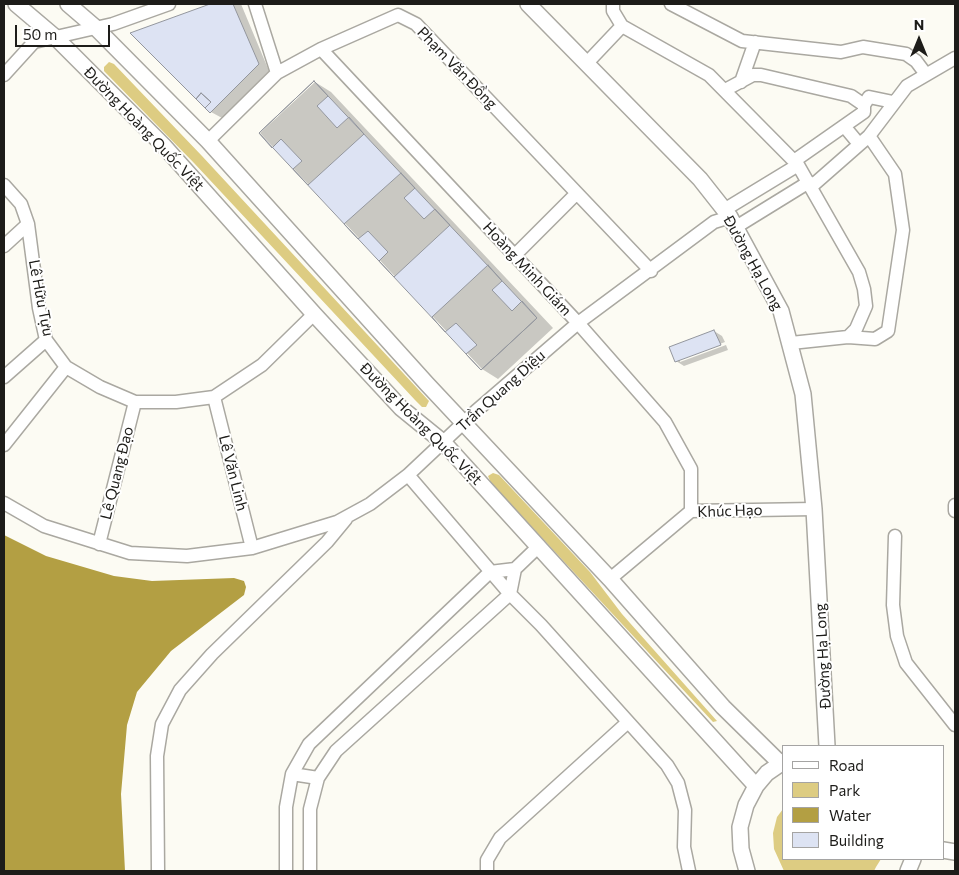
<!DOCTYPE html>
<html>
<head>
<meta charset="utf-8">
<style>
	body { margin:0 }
	#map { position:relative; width:959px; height:875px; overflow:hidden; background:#fcfbf3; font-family:Commissioner,sans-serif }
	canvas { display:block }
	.frame { position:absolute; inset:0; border:5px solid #1d1c19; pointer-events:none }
	.legend { position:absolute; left:782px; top:745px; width:162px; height:115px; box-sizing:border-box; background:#fff; border:1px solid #a5a4a3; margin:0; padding:6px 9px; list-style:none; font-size:15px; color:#1d1c19 }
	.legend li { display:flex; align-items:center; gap:10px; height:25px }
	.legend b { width:25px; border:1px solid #a5a4a3 }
	.north { position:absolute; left:894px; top:15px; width:50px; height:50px; -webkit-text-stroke:4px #fff; paint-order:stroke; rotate:0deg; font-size:14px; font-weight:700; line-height:20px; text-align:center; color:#1d1c19 }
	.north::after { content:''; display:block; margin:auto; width:18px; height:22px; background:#1d1c19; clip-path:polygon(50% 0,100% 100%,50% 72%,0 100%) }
	.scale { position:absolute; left:15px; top:25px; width:95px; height:22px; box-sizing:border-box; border:2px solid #1d1c19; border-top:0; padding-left:6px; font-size:15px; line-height:18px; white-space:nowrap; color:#1d1c19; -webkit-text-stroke:4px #fff; paint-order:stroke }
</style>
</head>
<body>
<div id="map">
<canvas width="959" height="875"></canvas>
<div class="frame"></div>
<ul class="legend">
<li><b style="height:6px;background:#fff"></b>Road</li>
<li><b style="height:14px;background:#ddcc82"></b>Park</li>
<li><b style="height:14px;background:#b39f43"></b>Water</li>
<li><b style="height:14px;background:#dde3f3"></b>Building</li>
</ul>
<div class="north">N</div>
<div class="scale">50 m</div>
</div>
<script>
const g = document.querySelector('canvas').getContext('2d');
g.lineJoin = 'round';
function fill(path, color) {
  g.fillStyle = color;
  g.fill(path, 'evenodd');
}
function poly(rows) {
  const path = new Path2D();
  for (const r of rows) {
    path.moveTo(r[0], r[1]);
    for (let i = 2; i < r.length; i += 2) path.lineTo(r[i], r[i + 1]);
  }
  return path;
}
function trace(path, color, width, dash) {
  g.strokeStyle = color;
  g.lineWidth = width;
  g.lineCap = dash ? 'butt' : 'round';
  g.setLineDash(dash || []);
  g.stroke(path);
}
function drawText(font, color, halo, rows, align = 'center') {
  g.font = font + ' Commissioner,sans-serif';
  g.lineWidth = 4;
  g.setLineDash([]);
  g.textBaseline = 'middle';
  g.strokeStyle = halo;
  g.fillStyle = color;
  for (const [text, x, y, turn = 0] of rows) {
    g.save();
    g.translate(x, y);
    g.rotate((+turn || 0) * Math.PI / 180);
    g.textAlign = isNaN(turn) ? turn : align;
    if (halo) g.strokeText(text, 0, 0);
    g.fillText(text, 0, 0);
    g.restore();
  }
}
fill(poly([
	[109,62,114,64,202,156,429,401,426,407,422,407,415,400,194,163,104,71,104,67],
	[493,473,499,475,590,572,622,614,717,721,713,722,491,483,488,476],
	[783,809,783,859,881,859,876,867,874,871,784,871,774,849,773,833,777,817]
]), '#ddcc82');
fill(poly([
	[4,535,46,556,114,576,152,581,234,578,244,581,246,587,244,595,171,651,137,692,127,725,121,794,125,871,4,871]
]), '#b39f43');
fill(poly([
	[214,4,241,4,269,71,222,118,211,112,132,33],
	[315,82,331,92,553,328,498,379,482,369,260,133],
	[714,331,722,336,725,342,680,359,680,362,726,345,728,350,684,366,676,361]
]), '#0003');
const building = poly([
	[210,4,233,4,259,64,210,113,205,108,211,102,201,93,196,99,130,33,210,4],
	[314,81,537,318,481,370,259,133,314,81],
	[314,81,328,96,317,106,337,128,349,117,364,134,308,185,293,169,302,161,281,139,272,148,259,133,314,81],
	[201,93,211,102,205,108,196,99,201,93],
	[401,173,415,188,404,198,424,219,435,209,450,225,394,277,379,261,388,252,368,231,358,239,344,224,401,173],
	[488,265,502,281,492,290,512,311,522,301,537,318,481,370,466,354,477,345,456,323,445,332,432,317,488,265],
	[714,330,721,345,675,362,669,347,714,330]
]);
fill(building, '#dde3f3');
trace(building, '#93969d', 1);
const minor = poly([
	[255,4,277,73],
	[613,4,613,11,622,26,709,75,798,165,859,272,864,289,866,306,856,329,848,337],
	[671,4,742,41,841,52,863,47,906,54,916,61,925,73],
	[321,49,578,323,665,422,691,469,691,511],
	[586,64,622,26],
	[4,75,34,42,113,24,169,4],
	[741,82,755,42],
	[725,90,753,75,761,75,851,96,864,105,864,112,794,161],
	[864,105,869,97,893,102],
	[844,126,859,144],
	[208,141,277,73,321,49,398,15,416,24,651,271],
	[4,185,21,204,28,224,39,308,46,340,66,367,100,387,135,402,176,402,214,397,262,365,314,314],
	[812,186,869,136,907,86,955,58],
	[724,210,798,165],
	[736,227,809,182],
	[4,246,28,224],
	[515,255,577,193],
	[791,343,848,337,875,339,888,331,903,230,895,174,869,136],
	[4,377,46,340],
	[214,397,252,548],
	[4,445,66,367],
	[408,475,510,594,541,625,667,765,678,783,685,810,684,847,689,871],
	[4,503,44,526,130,553,187,556,252,548,337,522,370,504,408,475,476,411,578,323,714,222,730,217],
	[955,505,955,511],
	[895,536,893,605,897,636,906,663,955,725],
	[99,544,135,402],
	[610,579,691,511,814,509],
	[292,774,318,778],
	[158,871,157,756,162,724,180,690,212,654,327,542,346,519],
	[286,871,286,807,292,774,309,744,490,572,515,569,539,546],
	[310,871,310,809,318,778,336,751,510,594,515,569],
	[487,871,487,860,500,838,628,722]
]);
const major = poly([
	[16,4,55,37,163,145,314,314,401,408,444,443,756,786],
	[68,4,96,28,208,141,427,384,610,579,723,707,780,763],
	[528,4,700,179,730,217,781,311,803,394,814,509,827,746],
	[943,850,955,852],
	[747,871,741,849,740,827,746,805,756,786,767,773,783,762],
	[908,871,913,859]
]);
trace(minor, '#aaa8a1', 15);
trace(major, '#aaa8a1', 18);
trace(minor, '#fff', 12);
trace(major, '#fff', 15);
drawText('15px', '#1d1c19', '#fff', [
	["Phạm Văn Đồng",457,68,46],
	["Đường Hoàng Quốc Việt",144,129,46],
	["Đường Hạ Long",753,263,61],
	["Hoàng Minh Giám",527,269,47],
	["Lê Hữu Tựu",41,298,79],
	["Trần Quang Diệu",501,391,-42],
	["Đường Hoàng Quốc Việt",421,424,45],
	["Lê Quang Đạo",117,473,-76],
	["Lê Văn Linh",233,473,76],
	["Khúc Hạo",730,511,-2],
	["Đường Hạ Long",823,656,-93]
]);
</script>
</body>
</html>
